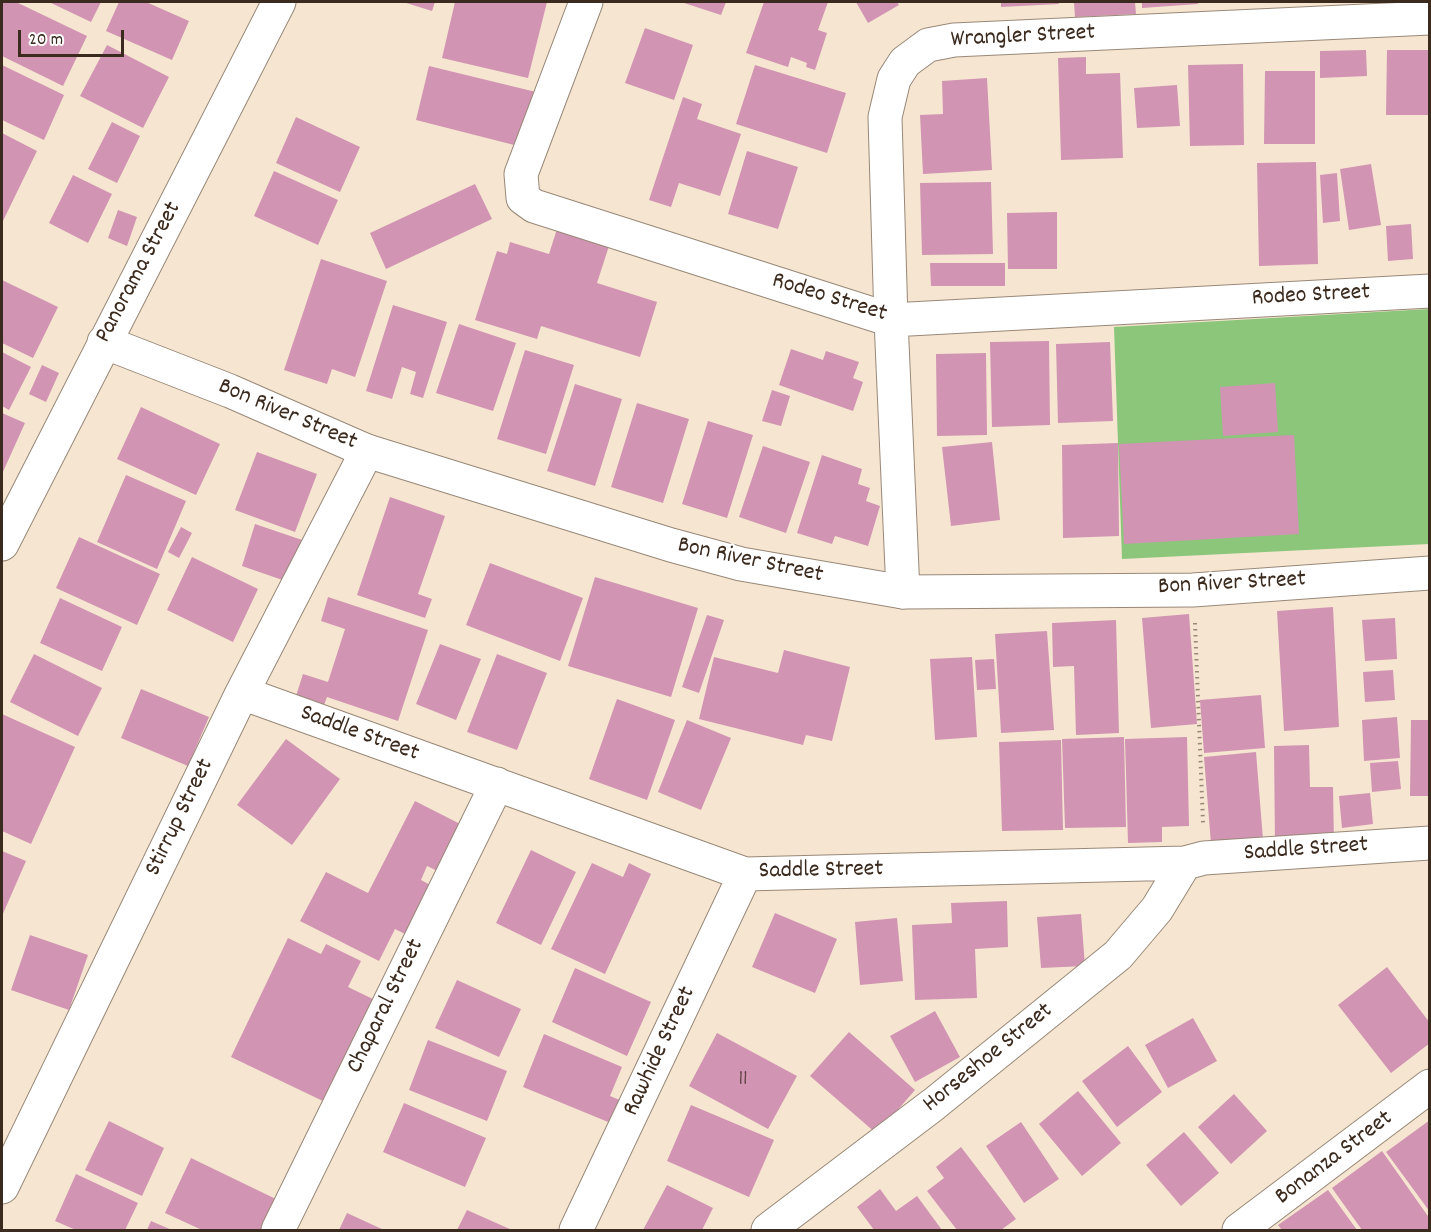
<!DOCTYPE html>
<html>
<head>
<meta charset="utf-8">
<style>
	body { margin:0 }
	#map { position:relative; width:1431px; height:1232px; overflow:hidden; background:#f6e6d1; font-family:Dekko,sans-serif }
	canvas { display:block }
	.frame { position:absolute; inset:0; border:3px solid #3b2a1e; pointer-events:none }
	.scale { position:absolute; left:18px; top:30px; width:106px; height:27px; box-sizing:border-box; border:3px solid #3b2a1e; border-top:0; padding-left:8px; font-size:18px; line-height:21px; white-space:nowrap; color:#3b2a1e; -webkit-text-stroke:4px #fff; paint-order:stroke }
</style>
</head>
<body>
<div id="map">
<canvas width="1431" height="1232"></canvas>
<div class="frame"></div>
<div class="scale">20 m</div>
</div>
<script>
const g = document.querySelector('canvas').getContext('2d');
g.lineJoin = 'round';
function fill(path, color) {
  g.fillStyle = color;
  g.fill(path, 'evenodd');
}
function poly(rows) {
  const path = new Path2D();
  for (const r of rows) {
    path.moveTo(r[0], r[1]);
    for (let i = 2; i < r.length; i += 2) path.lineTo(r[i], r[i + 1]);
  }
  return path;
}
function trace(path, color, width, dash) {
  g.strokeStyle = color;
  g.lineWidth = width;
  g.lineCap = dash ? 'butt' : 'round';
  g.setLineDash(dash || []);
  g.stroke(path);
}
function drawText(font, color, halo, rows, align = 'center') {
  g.font = font + ' Dekko,sans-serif';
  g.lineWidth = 4.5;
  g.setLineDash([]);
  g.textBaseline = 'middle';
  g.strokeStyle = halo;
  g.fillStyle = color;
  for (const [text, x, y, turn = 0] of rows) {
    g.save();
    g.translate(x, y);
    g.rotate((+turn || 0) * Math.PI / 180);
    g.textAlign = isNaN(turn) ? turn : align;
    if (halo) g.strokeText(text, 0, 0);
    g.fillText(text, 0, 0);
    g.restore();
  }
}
fill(poly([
	[1429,309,1429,544,1122,559,1114,327]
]), '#8bc67b');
fill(poly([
	[2,2,16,2,87,36,63,86,2,56],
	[49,2,101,2,91,22],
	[119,2,146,2,189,21,172,60,106,31],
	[403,2,435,2,432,11],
	[455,2,547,2,528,78,442,58],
	[681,2,726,2,721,15],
	[764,2,828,2,818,30,827,33,815,70,806,67,807,63,791,57,788,67,746,53],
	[856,2,897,2,899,5,868,23],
	[1001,2,1058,2,1059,4,1001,7],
	[1074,2,1135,2,1136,14,1075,17],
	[1142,2,1198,2,1198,4,1142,8],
	[645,28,693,45,674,100,625,83],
	[107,45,169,77,143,128,80,96],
	[1366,50,1367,76,1320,78,1320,51],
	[1387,50,1430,50,1430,115,1386,115],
	[1086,57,1086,74,1120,73,1123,158,1061,160,1058,58],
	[1243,64,1244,145,1190,146,1188,65],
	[2,65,64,95,44,140,2,120],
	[755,65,846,93,827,153,736,124],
	[429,66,536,92,522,147,416,120],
	[1265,71,1315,71,1315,144,1264,144],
	[987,78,992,170,923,174,920,115,943,114,942,81],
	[1177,85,1180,126,1137,128,1134,88],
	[683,97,702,104,697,119,741,134,720,196,679,183,671,207,649,200],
	[296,117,360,147,340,192,276,163],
	[112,122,140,136,117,183,88,169],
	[2,133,37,151,2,223],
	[747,151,798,167,778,229,728,214],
	[1316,162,1318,264,1259,266,1257,163],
	[1371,164,1381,225,1349,230,1340,169],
	[274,171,338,200,318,245,254,216],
	[1337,173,1340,221,1323,223,1320,175],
	[73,175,112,194,88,243,49,223],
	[991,182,993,254,922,255,920,183],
	[475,184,492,219,386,269,370,233],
	[118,210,137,217,127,246,108,238],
	[1057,212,1057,269,1008,269,1007,213],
	[1411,224,1413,259,1388,261,1386,226],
	[557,229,609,246,597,283,657,302,640,357,541,326,537,339,475,320,497,251,507,254,510,242,549,254],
	[321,259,387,281,355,377,332,369,327,384,284,370],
	[930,263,1005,263,1005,286,931,286],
	[2,280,58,307,33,358,2,343],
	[393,305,447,322,423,398,410,394,416,372,402,367,392,399,366,391],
	[459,324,516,343,493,411,436,393],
	[1049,341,1050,425,992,427,990,342],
	[1110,342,1113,421,1058,423,1056,344],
	[791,349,823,360,826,351,859,362,853,378,863,382,853,411,779,385],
	[525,350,574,365,546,454,497,439],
	[2,352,31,367,9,410,2,406],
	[986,353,987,435,937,436,936,354],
	[42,365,59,373,46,402,29,394],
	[1275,383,1278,432,1223,436,1220,387],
	[575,384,622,399,595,486,547,471],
	[772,390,790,396,781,426,762,421],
	[637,403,689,419,663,503,611,487],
	[141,407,220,444,196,495,117,459],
	[2,413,25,423,2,474],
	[708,421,753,435,727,518,682,504],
	[1294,435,1299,534,1124,544,1119,444],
	[992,442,1000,520,951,526,942,447],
	[1118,443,1119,536,1063,538,1062,445],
	[763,446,810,462,786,533,739,517],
	[257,452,317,474,295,532,235,510],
	[822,455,862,469,858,484,870,488,866,501,880,506,868,546,835,536,832,544,797,533],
	[126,475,186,501,157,569,97,542],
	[390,497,445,516,418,594,432,599,425,618,357,595],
	[255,524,308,542,294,584,242,566],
	[181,527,192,533,179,558,168,552],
	[79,537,160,574,137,625,56,588],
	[192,557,258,589,233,642,167,610],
	[490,563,583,598,560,661,466,625],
	[595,577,698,608,671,697,568,666],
	[328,597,428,630,398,721,327,697,324,705,296,696,303,674,328,682,345,629,321,621],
	[60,598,122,627,102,671,40,643],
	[1333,607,1339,727,1284,731,1277,611],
	[1189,614,1197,724,1151,728,1142,618],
	[707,615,724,620,699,693,682,687],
	[1395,618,1397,659,1365,661,1362,620],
	[1116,620,1119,733,1076,735,1074,666,1053,667,1052,623],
	[1047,631,1054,730,1001,733,995,634],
	[440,644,481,659,456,720,416,704],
	[784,650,850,667,832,741,806,735,803,745,699,719,714,657,778,673],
	[34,654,102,688,78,736,10,702],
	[497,654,547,673,517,750,467,732],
	[972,657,977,737,935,740,930,659],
	[994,659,996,689,977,690,975,660],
	[1393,670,1395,700,1365,702,1363,672],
	[141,689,209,717,188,766,121,738],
	[1261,695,1265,748,1204,753,1200,700],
	[617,699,675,720,647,800,589,779],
	[2,714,75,747,31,844,2,831],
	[1397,717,1400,758,1364,761,1362,720],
	[687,720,731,738,701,810,658,792],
	[1411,720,1430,720,1430,796,1410,796],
	[1124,737,1126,827,1065,828,1062,739],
	[1187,737,1189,826,1162,827,1162,842,1128,843,1125,739],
	[286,739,340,779,292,845,237,805],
	[1061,740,1063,830,1002,831,999,742],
	[1309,745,1310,787,1333,787,1334,845,1275,846,1274,746],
	[1256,752,1264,852,1212,856,1204,757],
	[1398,761,1401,789,1372,792,1370,763],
	[1370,793,1373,824,1342,828,1339,796],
	[415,801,468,828,444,874,427,866,421,880,432,886,407,935,395,929,379,961,300,921,326,872,368,893],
	[531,850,576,872,541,945,496,923],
	[2,851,26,861,2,916],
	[592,863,623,877,629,863,651,874,605,974,551,949],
	[1007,901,1008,947,975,949,977,998,915,1000,912,925,952,923,951,903],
	[775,913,837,939,815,993,752,967],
	[1081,914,1085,966,1041,968,1037,917],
	[897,918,903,981,860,985,855,922],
	[30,935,88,955,69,1010,11,990],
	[288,938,321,954,326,944,361,961,348,987,377,1001,327,1103,231,1057],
	[1387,967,1430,1023,1430,1043,1391,1073,1338,1005],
	[575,968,651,1002,627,1056,552,1022],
	[457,980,521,1009,499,1057,435,1028],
	[935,1011,960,1057,915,1082,890,1036],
	[1193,1018,1217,1061,1168,1088,1145,1045],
	[849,1032,915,1090,877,1134,810,1076],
	[717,1033,797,1076,768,1129,689,1086],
	[544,1034,622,1067,610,1096,622,1101,613,1124,523,1087],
	[428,1040,507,1071,487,1121,409,1090],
	[1128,1046,1162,1092,1117,1127,1082,1081],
	[1078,1091,1121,1143,1082,1176,1039,1124],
	[1234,1094,1267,1131,1231,1164,1198,1127],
	[404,1103,486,1138,465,1187,383,1152],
	[691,1105,774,1140,749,1197,667,1161],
	[1430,1120,1430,1212,1386,1152],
	[109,1121,164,1148,142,1196,85,1170],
	[1021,1122,1059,1179,1024,1203,986,1146],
	[1184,1132,1219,1173,1181,1206,1146,1165],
	[961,1147,1016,1219,1001,1230,957,1230,927,1191,944,1178,936,1167],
	[1382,1151,1430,1219,1430,1230,1362,1230,1332,1188],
	[191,1158,280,1201,266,1230,202,1230,165,1213],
	[76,1174,138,1203,125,1230,76,1230,55,1221],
	[667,1185,713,1208,702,1230,643,1230],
	[880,1189,896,1211,917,1196,942,1230,874,1230,857,1207],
	[1328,1190,1357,1230,1282,1230,1278,1225],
	[467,1210,512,1230,457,1230],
	[347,1213,384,1230,339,1230],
	[151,1221,172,1230,147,1230]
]), '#d194b2');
const street = poly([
	[586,2,521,174,523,198,534,206,891,320,1430,291],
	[903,592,891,320,885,117,894,79,905,62,928,45,954,40,1430,18],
	[242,693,745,874,1185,863,1204,858,1430,843],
	[2,1187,242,693,367,451],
	[278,1230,497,784],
	[576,1230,745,874],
	[768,1230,934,1104,1118,955,1157,909,1185,863],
	[1239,1230,1430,1086]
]);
const secondary = poly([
	[104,342,230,391,367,451,671,545,741,564,903,592,1193,590,1430,573],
	[2,544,279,2]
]);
trace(street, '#988878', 35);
trace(secondary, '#988878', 35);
trace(poly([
	[1195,623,1203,823]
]), '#988878', 4, [1.5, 4.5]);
trace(street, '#fff', 33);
trace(secondary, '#fff', 33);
drawText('21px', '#604443', null, [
	["11",743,1081]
]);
drawText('24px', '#3b2a1e', '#fff', [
	["Wrangler Street",1023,38,-3],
	["Panorama Street",140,273,-62],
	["Rodeo Street",1311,297,-3],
	["Rodeo Street",829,299,17],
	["Bon River Street",287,416,23],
	["Bon River Street",750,562,12],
	["Bon River Street",1232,585,-3],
	["Saddle Street",359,735,20],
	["Stirrup Street",181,818,-64],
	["Saddle Street",1306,851,-4],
	["Saddle Street",821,872,-1],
	["Chaparal Street",387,1007,-64],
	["Rawhide Street",661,1052,-65],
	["Horseshoe Street",989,1059,-39],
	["Bonanza Street",1335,1159,-37]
]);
</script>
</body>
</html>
